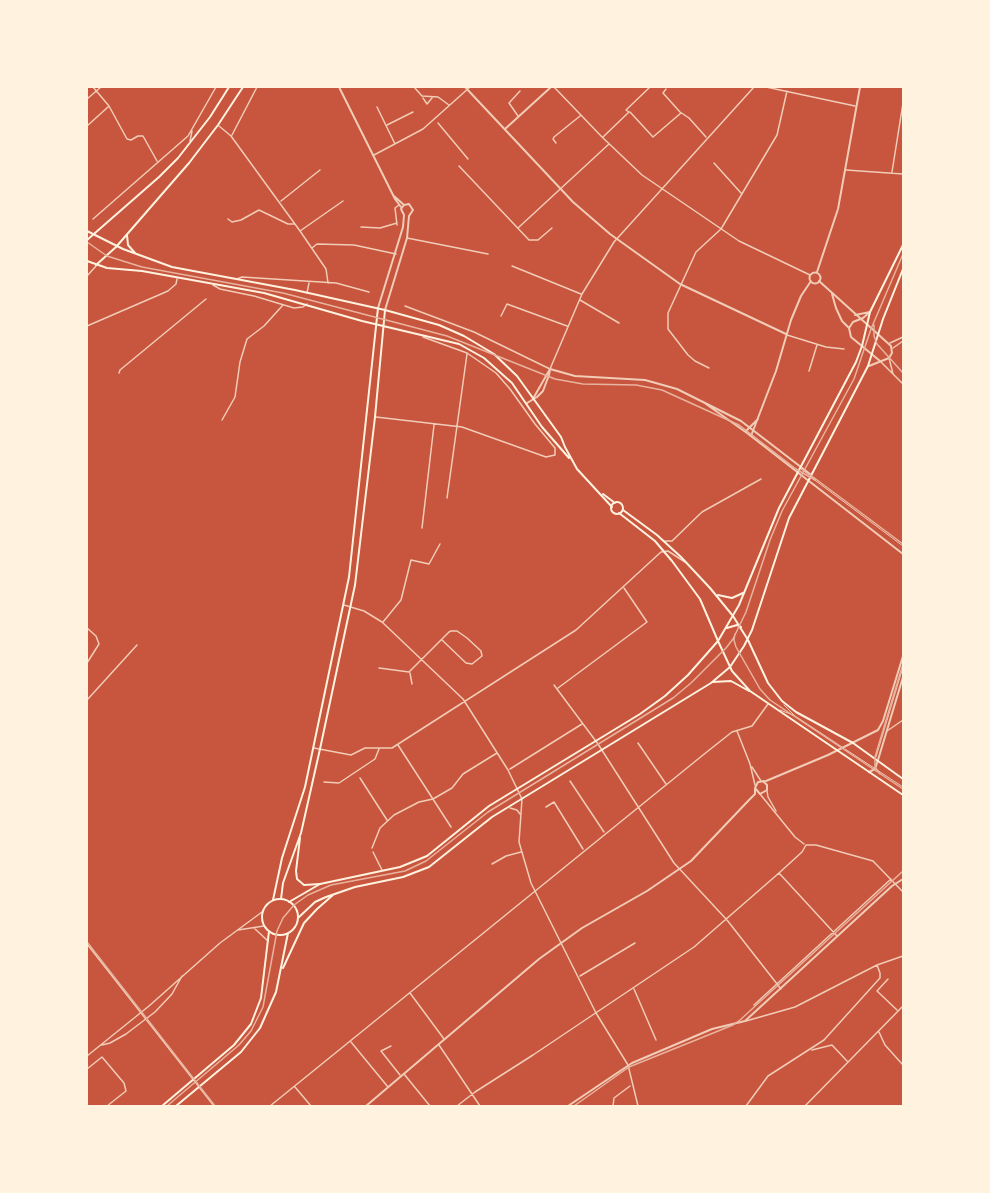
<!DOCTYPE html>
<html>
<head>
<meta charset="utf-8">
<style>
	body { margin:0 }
	#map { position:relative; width:990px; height:1193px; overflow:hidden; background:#c8553d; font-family:"Asap Condensed",sans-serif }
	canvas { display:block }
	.frame { position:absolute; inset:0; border:88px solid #fff3e0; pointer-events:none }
</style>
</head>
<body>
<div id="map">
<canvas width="990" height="1193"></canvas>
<div class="frame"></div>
</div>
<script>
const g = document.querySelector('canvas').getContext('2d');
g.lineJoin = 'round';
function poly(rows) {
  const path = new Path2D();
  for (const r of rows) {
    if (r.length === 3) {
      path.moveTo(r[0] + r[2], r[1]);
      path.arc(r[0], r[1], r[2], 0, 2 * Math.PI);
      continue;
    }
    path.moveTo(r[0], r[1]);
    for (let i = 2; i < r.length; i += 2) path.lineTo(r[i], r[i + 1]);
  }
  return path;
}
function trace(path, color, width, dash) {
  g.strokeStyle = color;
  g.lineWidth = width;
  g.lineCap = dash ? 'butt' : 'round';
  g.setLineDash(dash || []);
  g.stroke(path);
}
trace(poly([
	[801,469,809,475],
	[812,478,903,546],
	[784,705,795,716,842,747],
	[780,710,793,715],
	[845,749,874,768],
	[876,757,903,667],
	[877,770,903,787]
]), '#f1ccb7', 1);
trace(poly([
	[93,87,109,106,127,139,131,140,138,136,143,136,157,161],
	[414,87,422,96,438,97,449,105],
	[554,87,602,137,642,175,739,241,810,275],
	[766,87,855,106],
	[666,89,663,93,680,112,689,118,706,137],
	[423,98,427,104,432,98],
	[87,99,101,87],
	[377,107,395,144],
	[630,112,653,137,681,113],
	[518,116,509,103,520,91],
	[438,123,468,159],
	[387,125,413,112],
	[87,126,108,107],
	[219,126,231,136,300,231,326,269,328,283],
	[232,135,257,87],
	[603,137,629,112,626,110,650,87],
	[190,141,192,131],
	[556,143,553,139,554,137,580,116],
	[374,155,423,129,470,87],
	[714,163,741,193],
	[459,166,529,240,538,240,552,228],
	[846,170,903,174],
	[892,172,903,103],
	[281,201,320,170],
	[93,219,188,136,216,87],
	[228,219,232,222,241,220,259,210,288,224,294,224],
	[397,225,395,208,399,205],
	[361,227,380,228,397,223],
	[518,228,609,144],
	[300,231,343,201],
	[407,238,488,254],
	[312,248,317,244,354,245,396,254],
	[512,266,581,294],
	[87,276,96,266],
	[237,279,242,277,336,283,369,292],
	[213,285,220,289,254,296,294,308,303,307,307,304],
	[307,293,309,283],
	[580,300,619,323],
	[405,306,474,332,550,369,582,294,614,242,754,87],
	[501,316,507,304,567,326],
	[87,326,168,291,176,284,177,279],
	[787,335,826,347,844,349],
	[890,343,903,337],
	[893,348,903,341],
	[889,358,893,374],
	[880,361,903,384],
	[709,368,695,361,688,355,668,329,668,313,696,252,721,229,777,135,787,91],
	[809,371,817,345],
	[119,373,120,370,206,299],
	[376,417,462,427,546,457,555,455,555,448,535,424,510,389,496,373,467,353,423,337],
	[222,420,235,397,240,362,247,339,264,326,283,305],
	[447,498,467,354],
	[422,528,434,425],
	[665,541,672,541,702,512,761,479],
	[344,605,364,611,382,622,463,699,508,770,522,799,519,842,531,883,596,1013,628,1065,638,1106],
	[383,622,401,600,411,560,429,564,440,544],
	[87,628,96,636,99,644,87,663],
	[379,668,409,672,449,632,451,631,457,631,467,638,481,651,482,656,472,664,466,663,442,640],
	[410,673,412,684],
	[554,685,598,744,674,863,727,920,781,989],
	[558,688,647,622,624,588],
	[87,700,137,645],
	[737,731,750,764,755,785],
	[887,731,903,720],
	[638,743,666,784],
	[398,745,451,827],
	[314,748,351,755,365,748,392,748,576,630,661,552,668,551,685,562],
	[752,767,761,781],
	[510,769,582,724],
	[360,778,387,820],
	[570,781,604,832],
	[324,782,339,783,375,759,379,749],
	[767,791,768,797,776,811],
	[760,794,795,837,804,844],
	[546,807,554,802,583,849],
	[510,808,517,810,520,814],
	[806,845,816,845,873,861,903,892],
	[372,848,380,828,394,815,419,802,433,799,452,788,463,774,497,753],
	[373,852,382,870],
	[492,864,506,856,521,852],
	[779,873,837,936],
	[254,928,268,941],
	[238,930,264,926],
	[87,944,214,1106],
	[580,976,635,943],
	[888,979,877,991,897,1010],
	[634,989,656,1040],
	[410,993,444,1039],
	[754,1005,891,879],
	[746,1021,795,1007,877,965,903,956],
	[879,1032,885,1045,903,1065],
	[351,1042,388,1087],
	[102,1045,110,1043,126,1034,155,1012,172,994,182,976],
	[439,1045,480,1106],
	[391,1046,381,1051,400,1075],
	[812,1050,832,1045,847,1061],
	[87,1056,149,1006,220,943,262,912],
	[87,1069,102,1057,124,1083,126,1091,107,1106],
	[404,1074,430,1106],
	[295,1087,311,1106],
	[270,1106,703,755,732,732,752,726,768,704],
	[457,1106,475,1092,533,1055,694,947,779,873,802,852,806,845],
	[613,1106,614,1098,630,1086],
	[746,1106,768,1076,824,1040,880,978,880,973,877,965],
	[805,1106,903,1006]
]), '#f1ccb7', 1.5);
trace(poly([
	[339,87,395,199,401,207],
	[465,87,573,202,610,234,680,284,786,334],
	[505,129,551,87],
	[394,196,404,205],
	[817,272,838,209,860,87],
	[815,278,5.5],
	[819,281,891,346,892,353,889,358,869,366],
	[832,294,836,308,842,321,849,328,851,337,880,361],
	[378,308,403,227,404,215,401,209,404,205,409,204,413,210,409,216,407,238,385,310],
	[855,315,870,312],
	[849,328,853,322,863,318,870,312],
	[550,369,575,376,645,380,677,389,741,421,810,474],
	[534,397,550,369],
	[527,403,537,397,543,391,549,375,550,369],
	[706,404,747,433,903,554],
	[746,431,758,419],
	[751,436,776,371,791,320,801,296,811,281],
	[869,772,875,769,878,760,903,677],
	[763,781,767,785,767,790,760,794,755,788,758,782,766,781,828,755,878,730,883,721,903,656],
	[366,1106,539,959,582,928,647,891,691,861,749,800,755,794,755,789],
	[568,1106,632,1063,712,1029,745,1021,892,886,903,879]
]), '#f1ccb7', 2);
trace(poly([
	[87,231,123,249,172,267,295,290,385,310,439,325,464,336,494,354,517,376,561,437,565,447,577,469,612,507],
	[127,235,128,245,135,253],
	[87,240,159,177,178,158,210,117,229,87],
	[87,261,107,268,142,271,264,293,362,321,459,344,484,358,512,383,542,427,569,458],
	[96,265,116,247,189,163,218,125,243,87],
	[603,494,615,503],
	[617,508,6],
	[623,510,657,535,681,557,710,588,733,616],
	[619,513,655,541,672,561,700,599,718,641],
	[718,595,732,598,743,593],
	[300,838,296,871,297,879,304,885,320,884],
	[281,899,283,883,301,833,320,749,355,585,375,417,385,310],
	[273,900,282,858,305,787,349,577,378,308]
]), '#fff3e0', 2);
trace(poly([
	[733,616,748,640,768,683,782,701,796,712,853,743,903,779],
	[727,628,737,625,741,627],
	[718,641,732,671,750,691,903,795],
	[713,682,731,681,749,691],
	[280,917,18],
	[289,902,320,884,400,867,427,856,489,806,640,714,665,696,688,675,718,641,739,605,779,508,856,362,862,346,870,312,903,245],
	[298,918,315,902,326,897,355,887,403,877,429,867,492,817,711,683,730,667,744,646,752,630,789,518,868,366,883,319,903,269],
	[283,968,304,923,317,909,333,895],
	[162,1106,234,1045,251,1024,261,998,269,931],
	[176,1106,241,1052,260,1028,276,992,288,933]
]), '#fff3e0', 2);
trace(poly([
	[87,242,107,256,142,267,283,293,447,336,555,379,583,384,636,385,662,390,739,425,796,469,815,480],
	[874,325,874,336,877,344,903,373],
	[809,474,903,544],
	[735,634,734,640,736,647,760,689,770,700,903,789],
	[880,774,875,767,875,757,903,664],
	[87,942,215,1106],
	[167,1106,239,1045,251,1031,263,1007,277,931,283,918,294,905,308,895,331,885,405,871,426,861,488,812,673,698,691,683,726,648,733,639,746,612,770,540,782,511,854,379,871,329,903,254],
	[574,1106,629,1067,733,1025,740,1020,903,871]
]), '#e9b49f', 1.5);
</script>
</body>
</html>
